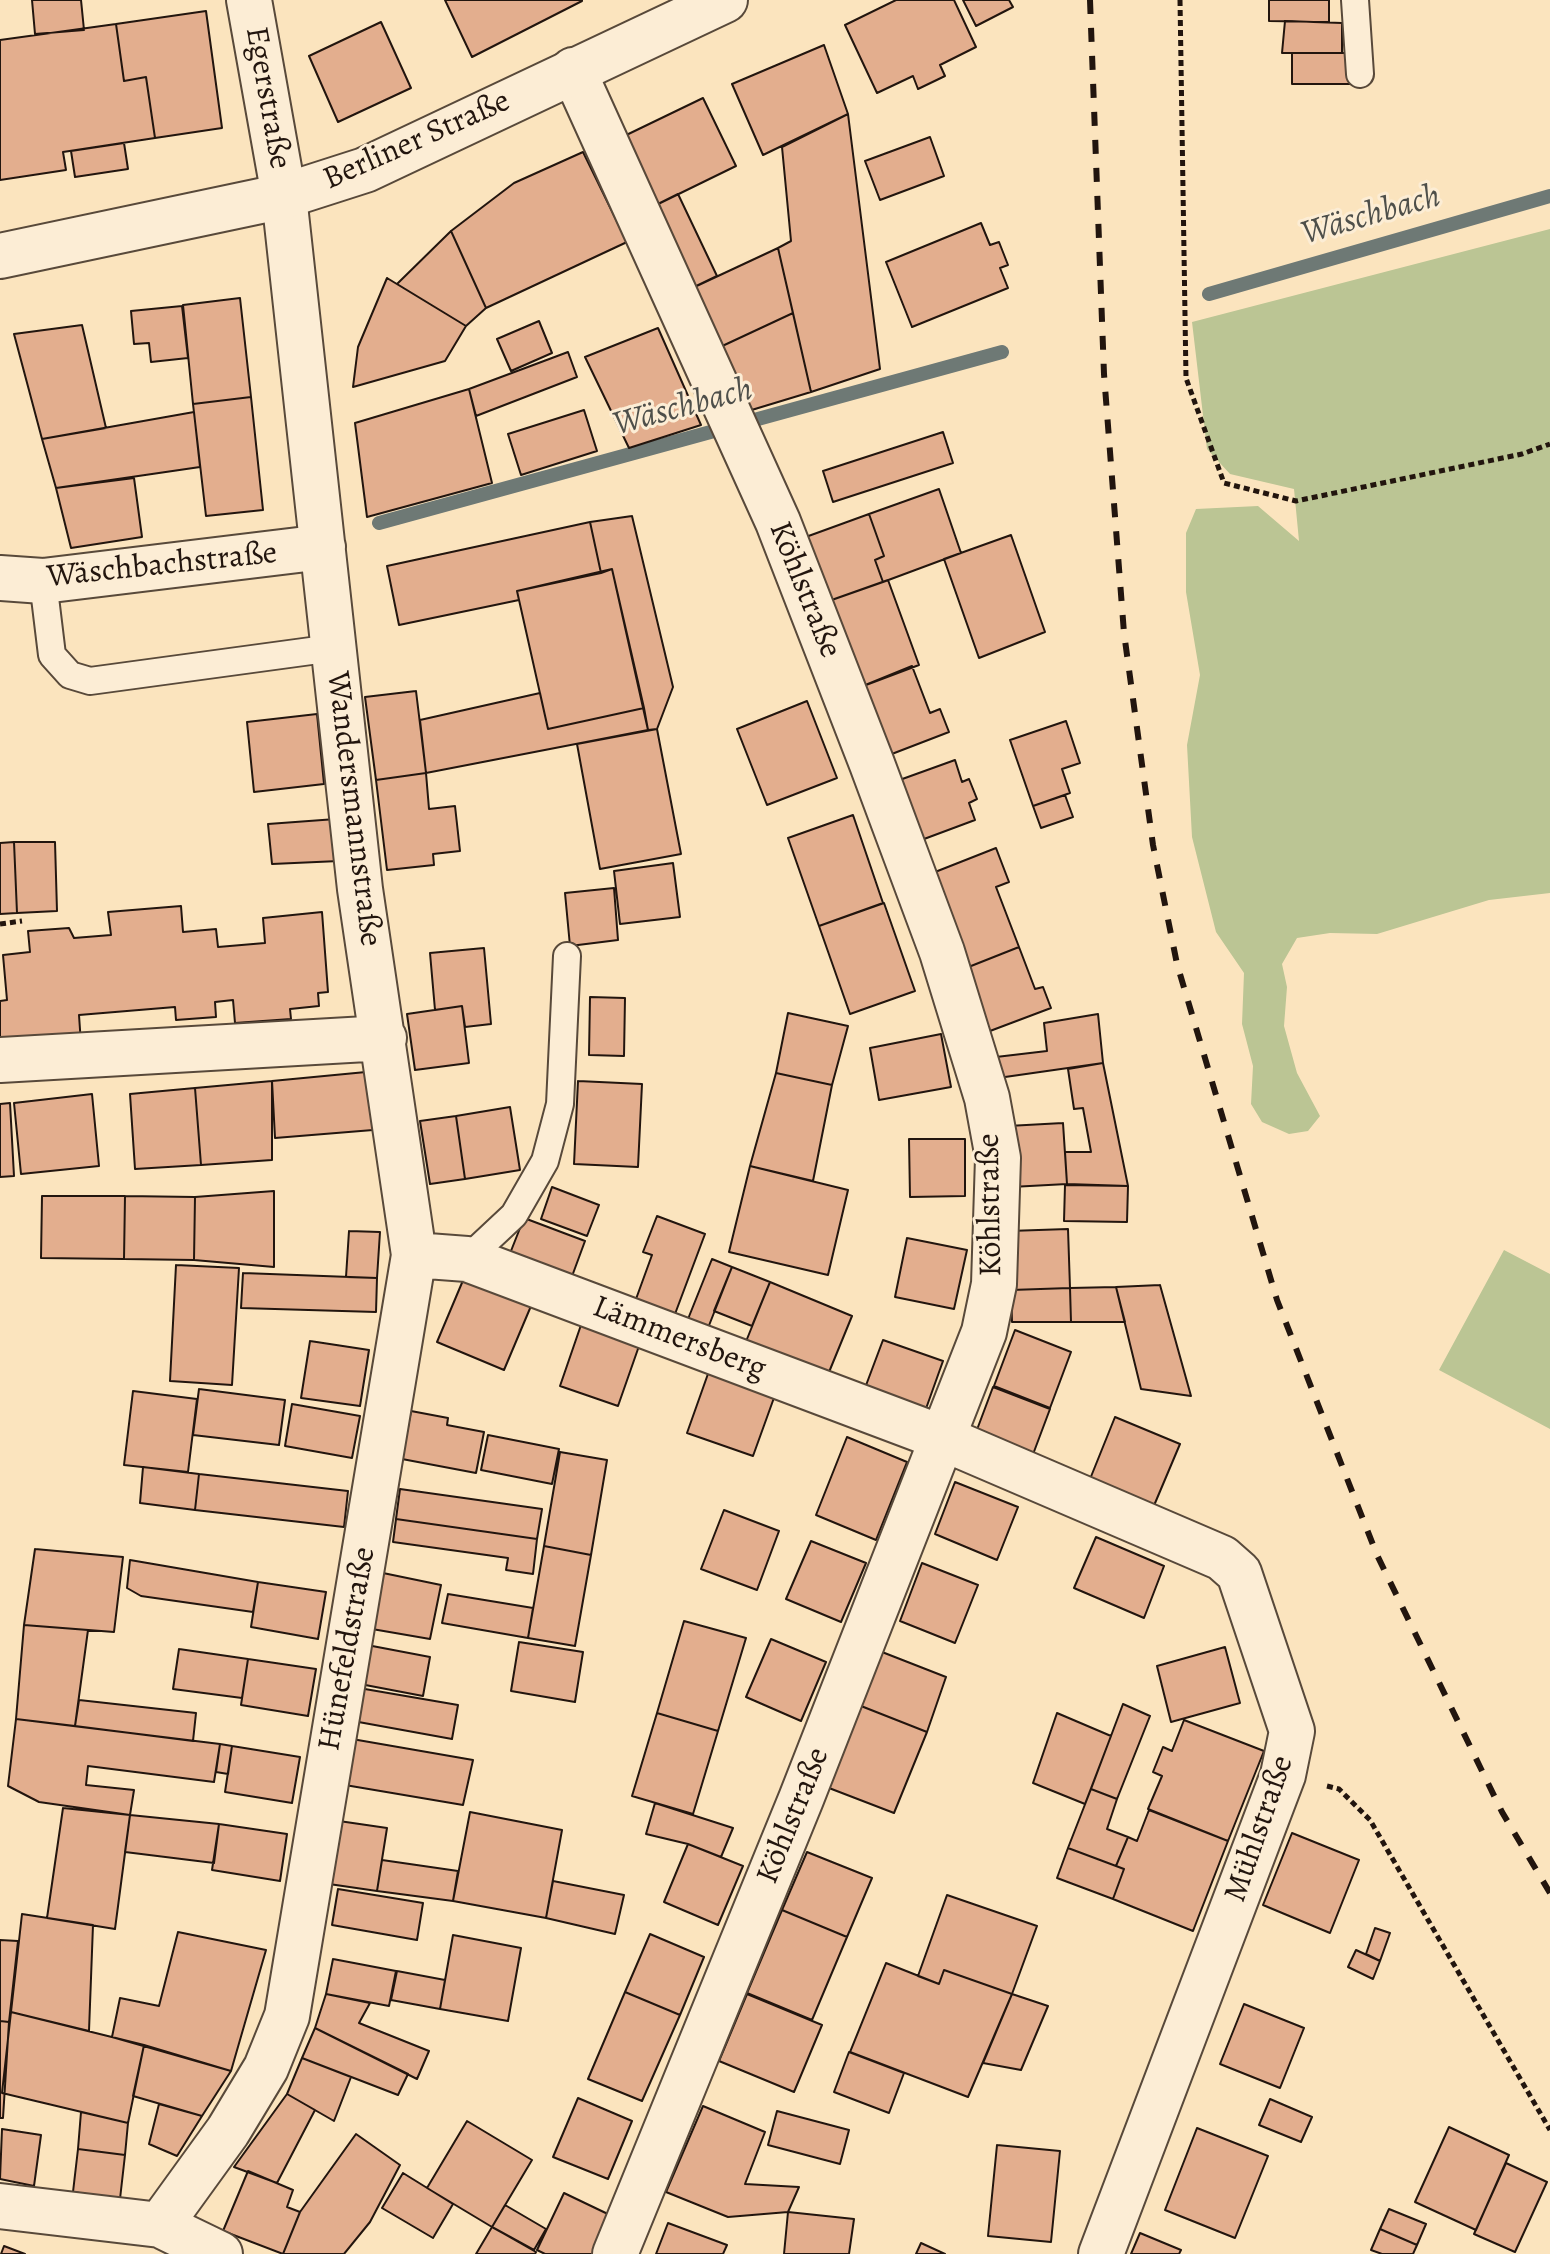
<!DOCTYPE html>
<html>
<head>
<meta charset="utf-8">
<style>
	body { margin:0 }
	canvas { display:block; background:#fbe4be }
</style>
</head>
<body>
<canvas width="1550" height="2254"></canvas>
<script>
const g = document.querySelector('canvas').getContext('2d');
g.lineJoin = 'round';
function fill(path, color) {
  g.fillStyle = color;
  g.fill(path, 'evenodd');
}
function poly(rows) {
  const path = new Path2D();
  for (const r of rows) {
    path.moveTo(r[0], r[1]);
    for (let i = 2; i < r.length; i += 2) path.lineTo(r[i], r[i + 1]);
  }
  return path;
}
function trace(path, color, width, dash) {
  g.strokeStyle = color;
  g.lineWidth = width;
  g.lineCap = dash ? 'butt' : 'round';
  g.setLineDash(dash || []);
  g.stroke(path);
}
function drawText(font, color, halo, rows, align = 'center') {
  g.font = font + ' Alegreya,serif';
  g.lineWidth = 6;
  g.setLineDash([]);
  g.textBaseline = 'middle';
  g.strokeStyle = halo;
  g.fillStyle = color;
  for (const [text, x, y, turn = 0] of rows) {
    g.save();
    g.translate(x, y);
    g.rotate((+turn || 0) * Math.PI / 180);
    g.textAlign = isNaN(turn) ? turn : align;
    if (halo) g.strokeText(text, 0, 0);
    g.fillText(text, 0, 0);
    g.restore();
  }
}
fill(poly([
	[1550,229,1550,893,1489,900,1377,934,1330,933,1297,938,1282,964,1287,987,1284,1026,1297,1073,1320,1116,1308,1131,1289,1134,1262,1122,1251,1104,1253,1066,1242,1024,1244,973,1216,932,1192,837,1187,745,1200,675,1186,592,1186,533,1196,509,1258,506,1299,541,1294,489,1230,474,1207,449,1192,322],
	[1504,1250,1550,1274,1550,1429,1439,1370]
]), '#bbc594');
trace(poly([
	[1209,294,1550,196],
	[379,523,1002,352]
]), '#6e7975', 14);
const building = poly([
	[32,0,81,0,84,30,35,34,32,0],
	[445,0,582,0,582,1,472,57,445,0],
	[896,0,954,0,976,47,940,65,945,76,918,89,913,76,877,93,845,25,896,0],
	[963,0,1009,0,1013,7,976,26,963,0],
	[1269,0,1329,0,1329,22,1269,21,1269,0],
	[206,11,222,128,155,138,146,77,124,81,116,24,206,11],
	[1285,21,1342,23,1342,53,1282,53,1285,21],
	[381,22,411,88,338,122,309,56,381,22],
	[116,24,124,81,146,77,155,138,63,152,66,170,0,180,0,40,116,24],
	[824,45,848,114,763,155,732,84,824,45],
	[1292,53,1352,53,1352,84,1292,84,1292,53],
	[703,98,736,166,650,208,616,140,703,98],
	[848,114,880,369,811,392,778,248,791,241,782,147,848,114],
	[930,137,944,176,880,200,865,161,930,137],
	[124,143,128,169,75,177,71,151,124,143],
	[583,152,627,242,486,308,451,231,514,183,583,152],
	[678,194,717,276,688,290,650,208,678,194],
	[981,223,990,245,999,242,1008,265,1000,268,1008,288,912,327,886,262,981,223],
	[451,231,486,308,466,326,397,284,451,231],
	[778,248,793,313,718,348,688,290,778,248],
	[387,278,466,326,445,361,353,387,358,347,387,278],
	[240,298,251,397,193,404,183,305,240,298],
	[182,306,188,358,151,362,149,343,134,344,131,311,182,306],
	[793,313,811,392,745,412,718,348,793,313],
	[539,321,552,353,511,371,497,339,539,321],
	[82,325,106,428,42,439,14,334,82,325],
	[658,328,701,425,629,448,585,357,658,328],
	[568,352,577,377,476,416,469,389,568,352],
	[469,389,492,483,367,517,355,423,469,389],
	[251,397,263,510,206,516,193,404,251,397],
	[584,410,597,451,521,475,508,434,584,410],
	[194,412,200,467,56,488,42,439,194,412],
	[943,432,953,463,833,502,823,471,943,432],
	[134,478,142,537,71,548,56,488,134,478],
	[939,489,961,553,883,582,875,560,884,556,869,514,939,489],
	[869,514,884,556,875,560,883,582,826,602,803,538,869,514],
	[632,516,673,687,657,729,648,730,612,569,601,573,590,522,632,516],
	[590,522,601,573,517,591,519,600,399,625,387,566,590,522],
	[1011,535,1045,632,979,658,944,559,1011,535],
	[612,569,644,708,548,729,517,591,612,569],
	[888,580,919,665,858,688,826,602,888,580],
	[912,666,930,713,940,709,949,732,884,757,858,688,912,666],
	[416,691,426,773,376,780,365,697,416,691],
	[540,693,548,729,644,708,648,730,426,773,420,720,540,693],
	[807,701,837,778,767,805,737,729,807,701],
	[317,714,324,784,254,792,247,722,317,714],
	[1066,721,1080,763,1062,769,1070,793,1033,806,1010,740,1066,721],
	[657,729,681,854,600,869,577,744,657,729],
	[955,760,962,782,969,779,977,799,969,803,975,820,916,842,894,782,955,760],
	[426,773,429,809,455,806,460,851,433,854,434,865,387,870,376,780,426,773],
	[1065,795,1073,817,1041,828,1033,806,1065,795],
	[853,815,883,903,819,926,788,838,853,815],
	[336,819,339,861,272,864,268,824,336,819],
	[14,842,55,842,57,911,17,913,14,842],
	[14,842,17,913,0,914,0,843,14,842],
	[996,848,1009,882,996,887,1019,947,966,968,930,874,996,848],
	[673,863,680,917,620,924,614,871,673,863],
	[614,888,618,940,570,946,565,893,614,888],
	[884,903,915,991,850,1014,819,926,884,903],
	[181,906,183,932,216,929,218,947,265,943,263,918,322,912,328,992,318,993,319,1006,290,1009,291,1019,235,1023,233,1000,215,1002,216,1017,176,1020,175,1007,79,1015,81,1044,0,1051,0,1001,7,1000,3,955,30,952,28,931,69,928,74,938,111,935,108,912,181,906],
	[1019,947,1035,989,1043,987,1051,1008,990,1031,966,968,1019,947],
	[484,948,491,1024,465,1027,462,1006,435,1010,430,953,484,948],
	[590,997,625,998,624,1056,589,1055,590,997],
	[462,1006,469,1063,415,1070,407,1014,462,1006],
	[788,1013,848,1026,832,1085,776,1073,788,1013],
	[1098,1014,1103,1063,998,1078,996,1057,1047,1051,1044,1023,1098,1014],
	[941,1034,951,1087,879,1100,870,1048,941,1034],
	[1103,1063,1128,1186,1067,1184,1065,1152,1091,1152,1083,1108,1074,1109,1068,1069,1103,1063],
	[366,1072,373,1130,275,1138,272,1081,366,1072],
	[776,1073,832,1085,813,1181,750,1166,776,1073],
	[272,1081,272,1160,201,1165,195,1088,272,1081],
	[578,1081,642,1084,638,1167,574,1164,578,1081],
	[195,1088,201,1165,135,1169,130,1094,195,1088],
	[92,1094,99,1166,21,1174,14,1103,92,1094],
	[10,1103,14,1176,0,1177,0,1104,10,1103],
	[510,1107,520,1170,465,1179,456,1116,510,1107],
	[456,1116,465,1179,430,1184,420,1121,456,1116],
	[1063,1123,1067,1184,1011,1187,1008,1126,1063,1123],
	[909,1139,965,1139,965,1196,910,1197,909,1139],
	[750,1166,848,1190,828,1275,729,1252,750,1166],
	[1065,1185,1128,1186,1127,1222,1064,1221,1065,1185],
	[552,1187,599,1205,587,1236,541,1219,552,1187],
	[274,1191,274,1267,194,1260,195,1197,274,1191],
	[42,1196,125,1196,124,1259,41,1258,42,1196],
	[125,1196,195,1197,194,1260,124,1259,125,1196],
	[657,1216,705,1234,675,1314,636,1299,652,1255,643,1252,657,1216],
	[524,1218,585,1241,571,1279,509,1256,524,1218],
	[1068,1229,1070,1288,1011,1290,1009,1231,1068,1229],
	[349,1231,380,1232,377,1278,346,1277,349,1231],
	[907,1238,967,1250,954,1309,895,1297,907,1238],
	[712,1259,732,1267,708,1328,688,1319,712,1259],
	[176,1265,239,1268,232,1385,170,1381,176,1265],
	[732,1267,770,1282,752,1326,714,1311,732,1267],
	[243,1273,377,1278,376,1312,241,1308,243,1273],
	[464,1278,531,1306,504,1370,437,1342,464,1278],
	[770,1282,852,1316,827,1377,745,1344,770,1282],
	[1160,1285,1191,1396,1141,1389,1116,1287,1160,1285],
	[1116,1287,1125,1322,1071,1322,1070,1288,1116,1287],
	[1070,1288,1071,1322,1012,1322,1011,1290,1070,1288],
	[581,1325,639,1346,618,1406,560,1386,581,1325],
	[1015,1330,1071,1352,1050,1408,994,1386,1015,1330],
	[883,1340,943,1361,923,1417,862,1396,883,1340],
	[310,1341,369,1350,360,1406,301,1398,310,1341],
	[709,1371,775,1395,753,1456,687,1433,709,1371],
	[993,1387,1050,1409,1029,1465,972,1443,993,1387],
	[199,1389,285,1400,279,1445,193,1435,199,1389],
	[133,1391,197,1399,188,1472,124,1465,133,1391],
	[292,1404,360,1416,352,1458,285,1446,292,1404],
	[411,1411,448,1418,447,1425,484,1432,476,1473,402,1459,411,1411],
	[1115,1417,1180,1444,1150,1515,1086,1489,1115,1417],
	[488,1435,559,1449,552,1484,481,1470,488,1435],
	[847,1437,907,1462,876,1540,816,1515,847,1437],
	[560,1452,607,1460,591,1555,544,1546,560,1452],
	[143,1467,199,1474,195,1510,140,1503,143,1467],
	[199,1474,348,1491,344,1527,195,1510,199,1474],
	[955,1482,1018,1507,997,1560,935,1534,955,1482],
	[400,1489,542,1509,537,1539,396,1519,400,1489],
	[724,1510,779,1531,757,1590,701,1569,724,1510],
	[396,1519,537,1539,533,1574,506,1570,508,1558,393,1542,396,1519],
	[1096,1537,1164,1566,1144,1618,1074,1588,1096,1537],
	[811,1541,866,1563,841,1622,786,1599,811,1541],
	[544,1546,591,1555,575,1646,528,1638,544,1546],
	[35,1549,123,1557,114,1632,24,1625,35,1549],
	[130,1560,258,1582,253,1612,141,1596,127,1588,130,1560],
	[922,1563,978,1585,955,1643,900,1621,922,1563],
	[383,1573,441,1585,430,1639,372,1629,383,1573],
	[258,1582,326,1592,318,1639,251,1627,258,1582],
	[448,1594,533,1608,528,1638,442,1623,448,1594],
	[684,1621,746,1638,718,1731,657,1713,684,1621],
	[24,1625,88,1630,75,1726,16,1719,24,1625],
	[771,1639,826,1662,801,1721,746,1697,771,1639],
	[519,1642,583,1652,575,1702,511,1691,519,1642],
	[367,1645,430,1657,423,1696,360,1684,367,1645],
	[1225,1647,1240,1703,1171,1722,1157,1666,1225,1647],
	[179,1649,248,1659,242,1698,173,1689,179,1649],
	[882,1652,946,1677,927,1732,861,1706,882,1652],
	[248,1659,316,1669,308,1716,241,1705,248,1659],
	[359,1688,458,1705,452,1739,353,1721,359,1688],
	[79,1700,196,1713,193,1741,75,1726,79,1700],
	[1123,1704,1150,1716,1117,1799,1091,1789,1123,1704],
	[861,1706,927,1732,894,1813,829,1788,861,1706],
	[657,1713,718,1731,693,1814,632,1796,657,1713],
	[1057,1713,1111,1736,1085,1804,1033,1783,1057,1713],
	[16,1719,220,1744,214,1782,88,1766,86,1785,134,1790,130,1815,39,1802,8,1786,16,1719],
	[1184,1720,1264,1751,1228,1841,1148,1809,1162,1776,1153,1772,1163,1747,1172,1751,1184,1720],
	[352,1739,473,1760,463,1805,345,1785,352,1739],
	[220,1744,232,1746,228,1774,216,1772,220,1744],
	[232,1746,300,1757,292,1803,225,1792,232,1746],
	[1091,1789,1117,1799,1107,1829,1128,1837,1116,1866,1068,1848,1091,1789],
	[655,1803,733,1828,721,1857,688,1844,646,1834,655,1803],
	[63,1808,130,1815,115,1929,47,1918,63,1808],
	[1149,1810,1228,1841,1193,1931,1113,1899,1124,1869,1116,1866,1128,1837,1137,1841,1149,1810],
	[470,1812,562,1830,546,1918,453,1901,470,1812],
	[130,1815,219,1824,214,1863,125,1852,130,1815],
	[339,1821,387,1828,377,1891,329,1884,339,1821],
	[219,1824,287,1834,280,1881,212,1870,219,1824],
	[1292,1833,1359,1860,1330,1933,1263,1905,1292,1833],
	[688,1844,743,1866,718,1925,664,1902,688,1844],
	[1068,1848,1124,1869,1113,1899,1057,1878,1068,1848],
	[807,1852,872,1878,847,1937,782,1910,807,1852],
	[382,1860,458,1871,453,1901,377,1891,382,1860],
	[553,1881,624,1895,615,1934,546,1918,553,1881],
	[338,1889,423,1903,417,1940,332,1925,338,1889],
	[947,1895,1037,1926,1012,1994,944,1970,939,1984,918,1976,947,1895],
	[782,1910,847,1937,812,2020,747,1993,782,1910],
	[22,1914,93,1925,89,2031,11,2012,22,1914],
	[1375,1928,1390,1933,1380,1961,1366,1954,1375,1928],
	[178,1932,266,1950,231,2071,112,2037,120,1998,159,2006,178,1932],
	[650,1934,704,1957,680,2015,625,1992,650,1934],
	[453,1935,521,1948,508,2021,440,2009,453,1935],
	[0,1940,18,1941,9,2022,0,2021,0,1940],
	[1356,1950,1380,1961,1373,1979,1348,1967,1356,1950],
	[333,1959,396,1971,389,2006,326,1994,333,1959],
	[886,1963,939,1984,944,1970,1012,1994,968,2097,850,2052,886,1963],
	[397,1971,445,1980,440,2009,391,2000,397,1971],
	[625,1992,680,2015,642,2101,588,2079,625,1992],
	[326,1994,370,2003,359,2023,429,2051,417,2079,315,2028,326,1994],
	[747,1994,822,2025,794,2092,719,2061,747,1994],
	[1012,1994,1048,2006,1021,2070,983,2063,1012,1994],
	[1244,2004,1304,2028,1280,2088,1220,2064,1244,2004],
	[11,2012,144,2045,128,2123,2,2093,11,2012],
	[0,2021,9,2022,3,2118,0,2118,0,2021],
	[315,2028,408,2074,398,2095,302,2058,315,2028],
	[144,2045,231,2071,202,2116,133,2096,144,2045],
	[849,2052,904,2073,889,2113,834,2092,849,2052],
	[302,2058,351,2077,334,2121,287,2094,302,2058],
	[287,2094,315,2110,277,2183,234,2167,287,2094],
	[578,2098,632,2121,608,2179,553,2157,578,2098],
	[1270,2099,1312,2117,1301,2142,1259,2125,1270,2099],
	[159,2104,202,2116,177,2156,149,2144,159,2104],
	[703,2106,765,2132,745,2184,799,2187,788,2212,728,2217,666,2192,703,2106],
	[777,2111,849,2130,840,2164,768,2145,777,2111],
	[81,2112,128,2123,125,2155,78,2149,81,2112],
	[467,2121,532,2160,492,2227,427,2188,467,2121],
	[1449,2127,1509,2155,1476,2230,1415,2202,1449,2127],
	[1197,2128,1268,2156,1235,2238,1165,2210,1197,2128],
	[2,2129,41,2135,34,2186,0,2179,2,2129],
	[356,2134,400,2165,370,2222,344,2254,283,2254,300,2212,356,2134],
	[997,2145,1060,2151,1051,2242,988,2236,997,2145],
	[78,2149,125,2155,120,2199,73,2192,78,2149],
	[1506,2163,1547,2182,1515,2252,1474,2234,1506,2163],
	[248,2171,293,2190,287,2207,300,2212,283,2254,223,2231,248,2171],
	[403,2173,453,2204,433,2238,382,2208,403,2173],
	[564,2193,612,2216,594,2254,545,2254,537,2250,564,2193],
	[505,2205,546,2229,534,2250,492,2227,505,2205],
	[1389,2209,1426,2224,1417,2245,1380,2229,1389,2209],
	[788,2212,854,2219,849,2254,784,2254,788,2212],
	[668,2223,727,2245,723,2254,656,2254,668,2223],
	[492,2227,536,2252,535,2254,476,2254,492,2227],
	[1380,2229,1417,2245,1413,2254,1382,2254,1371,2250,1380,2229],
	[1140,2233,1181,2250,1179,2254,1131,2254,1140,2233],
	[921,2243,945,2254,916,2254,921,2243],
	[4,2246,25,2254,1,2254,4,2246]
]);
fill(building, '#e3ae8e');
trace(building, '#22150e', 2);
const service = poly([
	[1355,0,1360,74],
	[43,581,52,655,70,675,90,681,333,648],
	[467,1259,514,1215,545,1161,560,1104,567,956]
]);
const minor = poly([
	[573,70,778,522,872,764,942,952,987,1098,998,1158,994,1284,984,1332,801,1799,615,2254],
	[0,578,43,581,323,547],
	[0,1060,384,1038],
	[414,1255,467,1259,940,1437,1222,1558,1239,1573,1292,1731,1283,1775,1101,2254],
	[0,2206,160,2225,220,2254],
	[160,2225,228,2131,266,2068,287,2016,414,1255,360,889,284,196,249,0]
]);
const tertiary = poly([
	[0,256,284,196,365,170,725,0]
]);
trace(service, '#58493a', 30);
trace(minor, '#58493a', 48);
trace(tertiary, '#58493a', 48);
trace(poly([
	[1180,0,1186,378,1224,483,1296,501,1522,454,1550,444],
	[0,924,22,921],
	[1327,1786,1339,1789,1370,1820,1550,2130]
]), '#22150e', 5, [6, 4]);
trace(service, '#fcedd5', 26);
trace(minor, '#fcedd5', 44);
trace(tertiary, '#fcedd5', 44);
trace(poly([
	[1090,0,1104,374,1124,633,1153,845,1177,964,1277,1300,1377,1555,1502,1812,1550,1893]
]), '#22150e', 6, [14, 14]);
drawText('32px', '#22150e', '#fcedd5', [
	["Egerstraße",267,98,80],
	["Berliner Straße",417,141,-24],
	["Wäschbachstraße",162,566,-6],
	["Köhlstraße",804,590,68],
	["Wandersmannstraße",353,809,83],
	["Köhlstraße",991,1205,-91],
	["Lämmersberg",679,1339,21],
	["Hünefeldstraße",348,1649,-80],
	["Köhlstraße",794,1816,-68],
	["Mühlstraße",1260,1829,-71]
]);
drawText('italic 34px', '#4e4f4a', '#fcedd5', [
	["Wäschbach",1371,216,-16],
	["Wäschbach",683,408,-15]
]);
</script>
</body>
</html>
